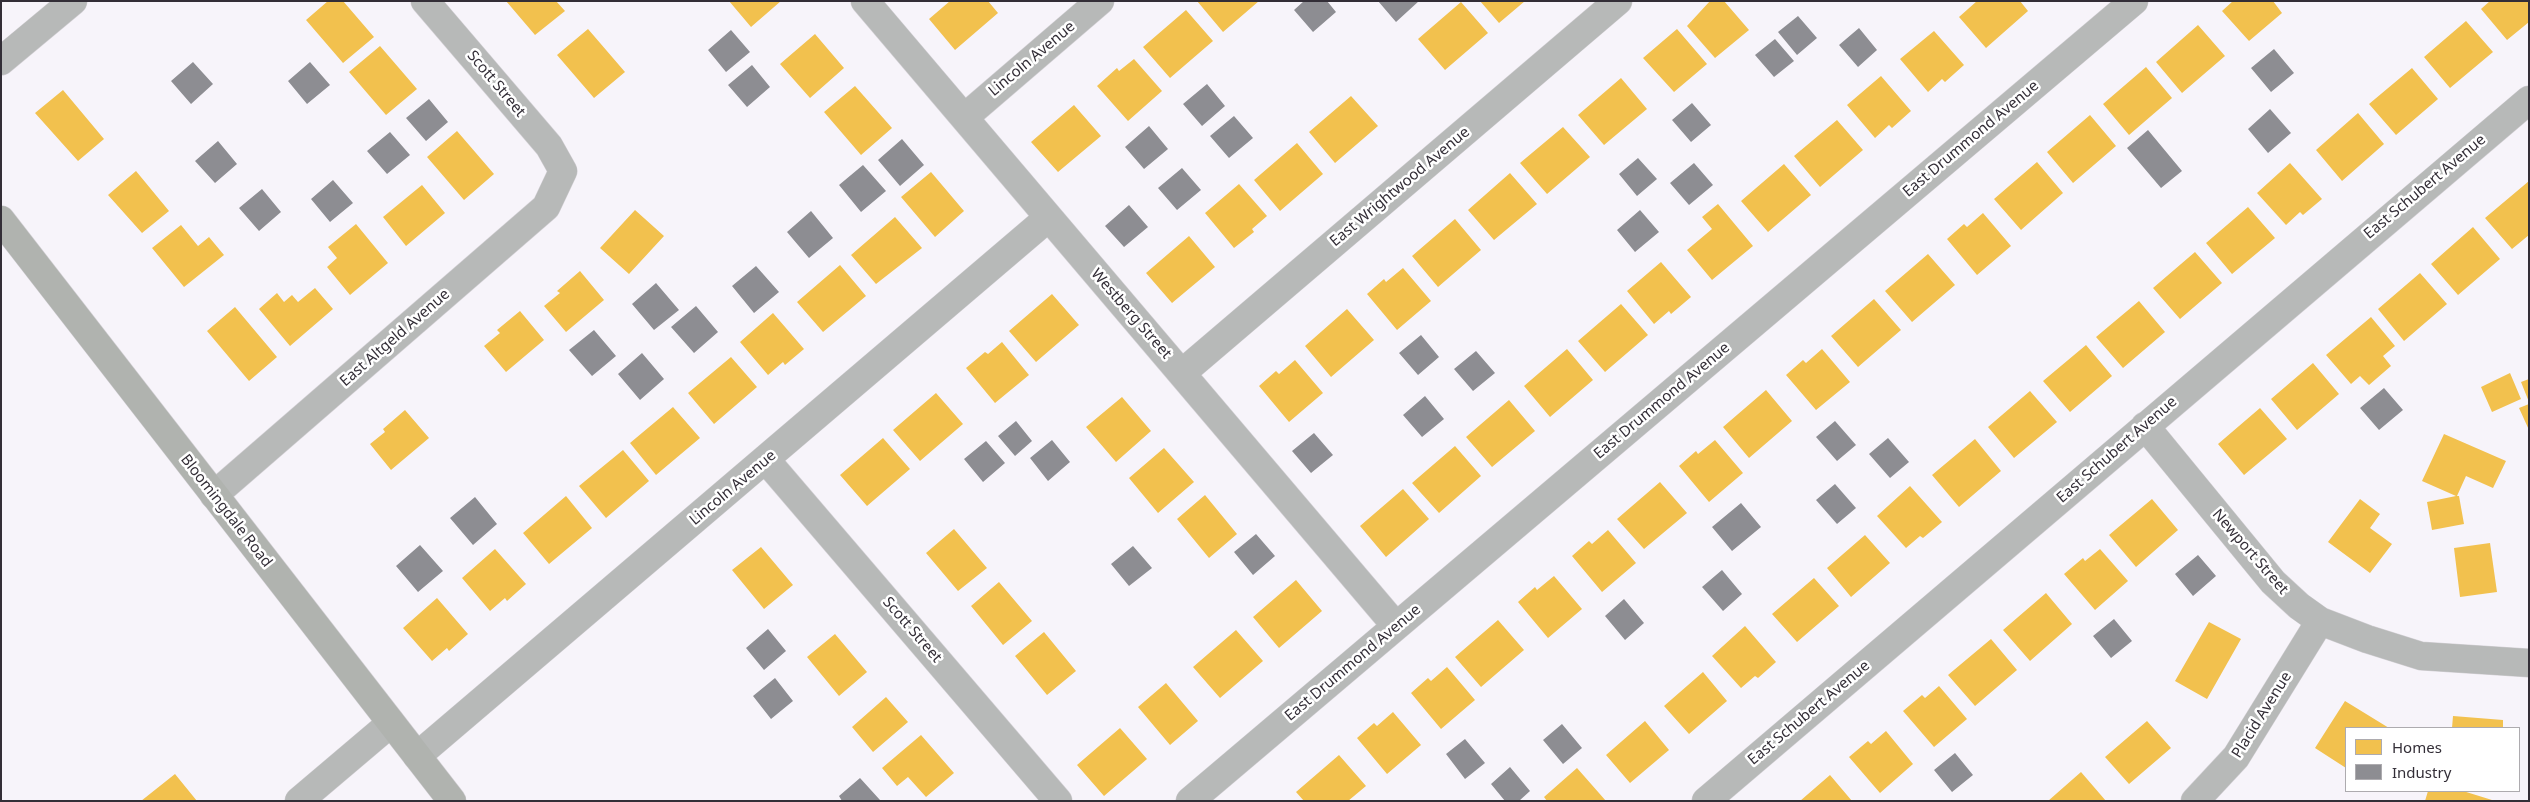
<!DOCTYPE html>
<html>
<head>
<meta charset="utf-8">
<style>
	body { margin:0 }
	#map { position:relative; width:2530px; height:802px; overflow:hidden; background:#f7f4fa; font-family:"Noto Sans",sans-serif }
	canvas { display:block }
	.frame { position:absolute; inset:0; border:2px solid #332e37; pointer-events:none }
	.legend { position:absolute; left:2345px; top:727px; width:175px; height:65px; box-sizing:border-box; background:#fff; border:1px solid #adabaf; margin:0; padding:6px 9px; list-style:none; font-size:15px; color:#332e37 }
	.legend li { display:flex; align-items:center; gap:10px; height:25px }
	.legend b { width:25px; border:1px solid #adabaf }
</style>
</head>
<body>
<div id="map">
<canvas width="2530" height="802"></canvas>
<div class="frame"></div>
<ul class="legend">
<li><b style="height:14px;background:#f2c14e"></b>Homes</li>
<li><b style="height:14px;background:#8d8d92"></b>Industry</li>
</ul>
</div>
<script>
const g = document.querySelector('canvas').getContext('2d');
g.lineJoin = 'round';
function fill(path, color) {
  g.fillStyle = color;
  g.fill(path, 'evenodd');
}
function poly(rows) {
  const path = new Path2D();
  for (const r of rows) {
    path.moveTo(r[0], r[1]);
    for (let i = 2; i < r.length; i += 2) path.lineTo(r[i], r[i + 1]);
  }
  return path;
}
function trace(path, color, width, dash) {
  g.strokeStyle = color;
  g.lineWidth = width;
  g.lineCap = dash ? 'butt' : 'round';
  g.setLineDash(dash || []);
  g.stroke(path);
}
function drawText(font, color, halo, rows, align = 'center') {
  g.font = font + ' "Noto Sans",sans-serif';
  g.lineWidth = 5;
  g.setLineDash([]);
  g.textBaseline = 'middle';
  g.strokeStyle = halo;
  g.fillStyle = color;
  for (const [text, x, y, turn = 0] of rows) {
    g.save();
    g.translate(x, y);
    g.rotate((+turn || 0) * Math.PI / 180);
    g.textAlign = isNaN(turn) ? turn : align;
    if (halo) g.strokeText(text, 0, 0);
    g.fillText(text, 0, 0);
    g.restore();
  }
}
fill(poly([
	[328,1,343,1,374,37,343,63,306,20],
	[506,1,556,1,565,11,535,35],
	[729,1,781,1,751,27],
	[950,1,988,1,998,13,955,50,929,19],
	[1197,1,1259,1,1223,32],
	[1480,1,1525,1,1499,23],
	[1710,1,1724,1,1749,30,1715,58,1687,26],
	[1977,1,2020,1,2028,11,1986,48,1959,17],
	[2233,1,2273,1,2282,13,2249,41,2222,11],
	[2490,1,2529,1,2529,22,2507,40,2481,9],
	[1461,2,1488,33,1445,70,1418,39],
	[1186,10,1213,41,1170,78,1143,47],
	[2466,21,2493,52,2450,88,2424,57],
	[2198,25,2225,56,2182,93,2156,62],
	[588,29,625,72,594,98,557,55],
	[1677,29,1707,64,1674,92,1643,58],
	[1934,31,1964,65,1945,82,1942,79,1928,92,1900,59],
	[815,34,844,68,810,98,780,64],
	[380,46,417,89,386,115,349,72],
	[1134,59,1162,91,1128,121,1097,86,1117,68,1119,71],
	[2146,67,2172,98,2129,135,2103,104],
	[2412,68,2438,99,2396,135,2369,104],
	[1881,76,1911,111,1892,128,1889,125,1875,138,1847,105],
	[1621,78,1647,109,1604,145,1578,115],
	[855,86,892,128,861,155,824,112],
	[63,90,104,139,78,161,35,113],
	[1351,96,1378,126,1335,163,1309,132],
	[1074,105,1101,136,1058,172,1031,142],
	[2358,113,2384,144,2342,181,2316,150],
	[2090,115,2116,146,2073,183,2047,152],
	[1837,120,1863,150,1820,187,1794,156],
	[1563,127,1590,157,1547,194,1520,163],
	[457,131,494,174,464,200,427,157],
	[1297,143,1323,174,1280,211,1254,180],
	[2037,162,2063,193,2021,230,1994,199],
	[2290,163,2322,199,2303,215,2300,212,2286,225,2257,193],
	[1784,164,1811,195,1768,232,1741,201],
	[136,171,169,211,142,233,108,195],
	[931,172,964,211,935,237,901,197],
	[1510,173,1537,204,1494,240,1468,210],
	[2529,181,2529,235,2512,249,2485,218],
	[1239,184,1267,216,1252,229,1254,232,1234,248,1205,213],
	[422,185,445,213,406,246,383,217],
	[1718,204,1753,246,1712,280,1687,250,1712,229,1702,217],
	[2248,207,2275,238,2232,274,2206,243],
	[635,210,664,236,629,274,600,248],
	[1983,213,2011,246,1977,275,1947,239,1964,224,1967,227],
	[895,217,922,248,876,284,851,255],
	[1455,219,1481,250,1438,287,1412,256],
	[356,224,388,263,350,295,327,267,337,258,328,247],
	[181,225,198,246,209,237,224,255,184,287,152,248],
	[2473,227,2500,259,2458,295,2431,264],
	[1189,236,1215,267,1172,303,1146,273],
	[2195,252,2222,283,2180,319,2153,288],
	[1928,254,1955,285,1912,322,1885,291],
	[1661,262,1691,297,1671,314,1669,311,1654,324,1627,291],
	[840,265,866,296,823,332,797,302],
	[1403,268,1431,301,1397,330,1367,294,1384,279,1386,282],
	[580,271,604,300,566,332,544,306,560,293,557,291],
	[2420,273,2447,304,2404,341,2378,309],
	[315,288,333,309,290,346,259,309,277,293,284,302,292,295,298,302],
	[1052,294,1079,325,1036,362,1009,331],
	[1874,299,1901,330,1858,367,1831,336],
	[2139,301,2165,332,2123,368,2096,337],
	[1621,304,1648,335,1605,372,1578,341],
	[235,307,277,357,249,381,207,331],
	[1347,309,1374,340,1331,377,1305,346],
	[520,311,544,340,506,372,484,346,500,333,497,330],
	[773,313,804,349,785,365,783,362,768,375,740,342],
	[2371,317,2395,346,2383,356,2391,366,2369,385,2360,376,2351,384,2326,355],
	[1002,342,1029,375,995,403,966,368,985,352,988,354],
	[2086,345,2112,376,2070,412,2043,381],
	[1567,349,1593,380,1550,417,1524,386],
	[1822,349,1850,382,1816,410,1786,375,1803,360,1806,363],
	[731,357,757,387,714,424,688,393],
	[1295,360,1323,393,1289,422,1259,386,1276,371,1279,374],
	[2313,363,2339,394,2297,430,2271,399],
	[2510,373,2521,399,2492,412,2481,387],
	[2529,379,2529,402,2521,382],
	[1766,390,1792,421,1749,458,1723,427],
	[2030,391,2057,422,2014,458,1988,427],
	[936,393,963,424,920,461,893,430],
	[1122,397,1151,431,1116,462,1086,427],
	[1509,400,1535,431,1492,467,1466,437],
	[2529,404,2529,430,2519,408],
	[673,407,700,438,656,475,630,443],
	[2260,408,2287,439,2244,475,2218,444],
	[405,410,429,438,391,470,370,444,385,432,383,429],
	[2444,434,2506,461,2493,488,2466,476,2457,496,2459,496,2464,524,2432,530,2427,502,2456,496,2422,481],
	[883,438,910,469,867,506,840,475],
	[1975,439,2001,471,1959,507,1932,475],
	[1715,440,1743,473,1709,502,1679,466,1696,451,1698,454],
	[1455,446,1481,476,1439,513,1412,483],
	[1164,448,1194,482,1158,513,1129,478],
	[623,450,649,481,606,518,579,486],
	[1660,482,1687,513,1644,549,1617,519],
	[1910,486,1942,522,1923,538,1920,536,1906,548,1877,516],
	[1403,489,1429,519,1386,557,1360,526],
	[1205,495,1237,534,1209,558,1177,519],
	[566,496,592,528,549,564,523,533],
	[2152,499,2178,530,2136,567,2109,535],
	[2360,499,2380,514,2370,528,2392,544,2370,573,2328,542],
	[954,529,987,568,958,591,926,553],
	[1608,530,1636,563,1602,592,1572,556,1589,541,1592,544],
	[1865,535,1890,563,1851,597,1827,568],
	[2490,543,2497,592,2460,597,2454,548],
	[761,547,793,585,764,609,732,570],
	[495,549,526,584,507,601,505,598,490,611,462,578],
	[2100,549,2128,581,2095,610,2064,574,2083,558,2085,561],
	[1554,576,1582,609,1548,638,1518,602,1535,587,1537,590],
	[1814,578,1839,606,1797,642,1772,614],
	[1296,580,1322,611,1279,648,1253,617],
	[999,582,1032,621,1003,645,971,606],
	[2046,593,2072,624,2030,661,2003,630],
	[437,598,468,634,449,651,447,648,432,661,403,628],
	[1498,620,1524,650,1481,687,1455,657],
	[2209,622,2241,639,2207,699,2175,681],
	[1745,626,1776,662,1758,678,1755,676,1741,688,1712,656],
	[1236,630,1263,661,1220,698,1193,667],
	[1044,632,1076,671,1047,695,1015,656],
	[835,634,867,672,839,696,807,657],
	[1991,639,2017,670,1975,706,1948,675],
	[1447,667,1475,700,1441,729,1411,693,1428,678,1431,681],
	[1703,672,1727,701,1689,734,1664,706],
	[1166,683,1198,721,1170,745,1138,707],
	[1939,686,1967,719,1934,747,1903,711,1922,695,1925,698],
	[886,697,908,722,873,752,852,727],
	[2345,701,2389,728,2346,728,2346,768,2315,748],
	[1393,712,1421,745,1387,774,1357,738,1374,723,1377,726],
	[2453,716,2503,720,2503,728,2452,728],
	[1645,721,1669,750,1630,783,1606,755],
	[2147,721,2171,748,2129,784,2105,757],
	[1120,728,1147,759,1104,796,1077,765],
	[1886,731,1913,764,1880,793,1849,757,1868,741,1871,744],
	[921,735,954,773,926,797,908,777,897,786,882,768],
	[1339,755,1366,786,1348,801,1304,801,1296,792],
	[1577,768,1606,801,1547,801,1544,797],
	[2081,772,2106,801,2048,801],
	[175,774,197,801,141,801],
	[1830,775,1852,801,1800,801],
	[2428,791,2463,791,2492,800,2425,801]
]), '#f2c14e');
fill(poly([
	[1304,1,1327,1,1336,12,1313,32,1294,10],
	[1378,1,1419,1,1396,22],
	[1798,16,1817,38,1797,55,1778,32],
	[1859,28,1877,50,1858,67,1839,45],
	[731,30,750,52,726,72,708,50],
	[1775,39,1794,61,1774,77,1755,55],
	[2274,49,2294,73,2271,92,2251,68],
	[193,62,213,84,191,104,171,81],
	[310,62,330,85,307,104,288,81],
	[752,65,770,87,747,107,728,85],
	[1207,84,1225,106,1202,126,1183,104],
	[429,99,448,122,426,141,406,118],
	[1692,103,1711,125,1691,142,1672,120],
	[2270,109,2291,133,2268,153,2248,129],
	[1234,116,1253,138,1229,158,1210,136],
	[1149,126,1168,149,1144,169,1125,147],
	[2148,130,2182,171,2161,188,2127,148],
	[390,132,410,155,387,174,367,151],
	[902,139,924,165,900,186,878,160],
	[218,141,237,164,215,183,195,161],
	[1638,158,1657,179,1637,196,1619,174],
	[1694,163,1713,185,1689,205,1670,183],
	[863,165,886,191,861,212,839,185],
	[1182,168,1201,190,1177,210,1158,188],
	[333,180,353,203,330,222,311,199],
	[262,189,281,212,259,231,239,208],
	[1129,205,1148,227,1124,247,1105,226],
	[1640,210,1659,232,1635,252,1617,230],
	[811,211,833,238,809,258,787,232],
	[756,266,779,292,754,313,732,286],
	[656,283,679,310,654,330,632,304],
	[696,306,718,332,694,353,671,327],
	[594,330,616,356,592,376,569,350],
	[1421,335,1439,357,1418,375,1399,353],
	[1476,351,1495,373,1473,391,1454,369],
	[642,353,664,379,640,400,618,374],
	[2384,388,2403,410,2379,430,2360,408],
	[1425,396,1444,419,1422,437,1403,415],
	[1016,421,1032,441,1015,456,998,436],
	[1835,421,1856,445,1837,461,1816,437],
	[1314,433,1333,455,1311,473,1292,451],
	[1888,438,1909,462,1890,478,1869,454],
	[1052,440,1070,462,1048,481,1030,458],
	[986,441,1005,463,983,482,964,459],
	[1835,484,1856,508,1837,524,1816,500],
	[475,497,497,524,473,545,450,518],
	[1741,503,1761,527,1732,551,1712,527],
	[1256,534,1275,556,1253,575,1234,552],
	[420,545,443,571,418,592,396,566],
	[1133,546,1152,568,1129,586,1111,564],
	[2198,555,2216,576,2193,596,2175,574],
	[1722,570,1742,594,1723,611,1702,587],
	[1624,599,1644,623,1625,640,1605,616],
	[2114,619,2132,641,2111,658,2093,636],
	[768,629,786,651,764,670,746,648],
	[775,678,793,701,771,719,753,696],
	[1562,724,1582,748,1563,764,1543,740],
	[1465,739,1485,763,1465,779,1446,754],
	[1955,753,1973,775,1952,792,1934,770],
	[1510,767,1530,791,1519,801,1505,801,1491,784],
	[860,778,880,800,879,801,842,801,839,796]
]), '#8d8d92');
const minor = poly([
	[865,1,1396,626],
	[1,61,73,1],
	[965,117,1100,1],
	[1182,373,1618,1],
	[2145,426,2273,582,2299,606,2320,621,2367,639,2421,656,2529,663],
	[766,460,1058,801],
	[214,495,546,207,563,171,549,146,425,1],
	[417,756,1048,218],
	[299,801,391,723],
	[1190,801,2134,1],
	[1706,801,2529,100],
	[2195,801,2236,757,2320,621]
]);
const major = poly([
	[1,220,452,801]
]);
trace(minor, '#d4d1d6', 29);
trace(major, '#d4d1d6', 29);
trace(minor, '#b7b9b8', 28);
trace(major, '#b0b3af', 28);
drawText('15px', '#332e37', '#fff', [
	["Lincoln Avenue",1032,59,-40],
	["Scott Street",496,84,50],
	["East Drummond Avenue",1971,139,-40],
	["East Wrightwood Avenue",1400,187,-40],
	["East Schubert Avenue",2425,187,-40],
	["Westberg Street",1131,314,49],
	["East Altgeld Avenue",395,338,-41],
	["East Drummond Avenue",1662,401,-40],
	["East Schubert Avenue",2117,450,-41],
	["Lincoln Avenue",733,488,-40],
	["Bloomingdale Road",226,511,52],
	["Newport Street",2250,552,49],
	["Scott Street",912,630,49],
	["East Drummond Avenue",1353,663,-40],
	["East Schubert Avenue",1809,713,-40],
	["Placid Avenue",2262,715,-58]
]);
</script>
</body>
</html>
